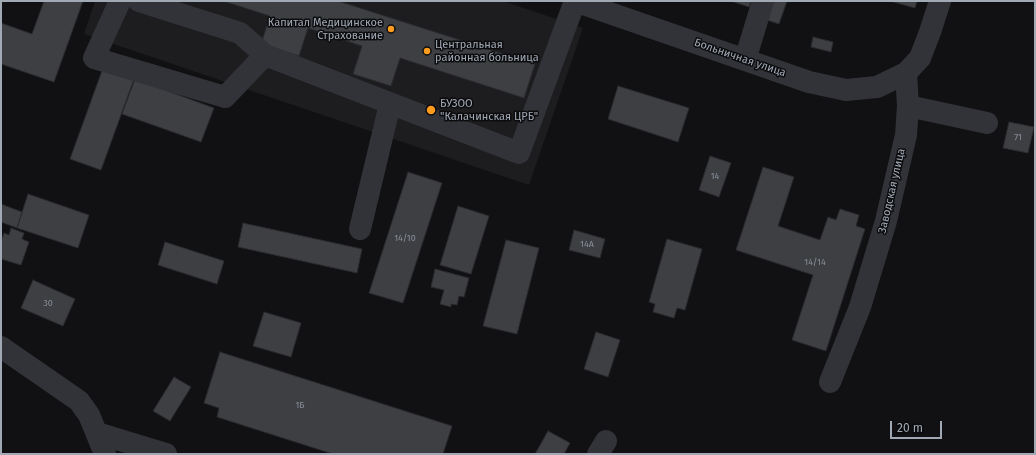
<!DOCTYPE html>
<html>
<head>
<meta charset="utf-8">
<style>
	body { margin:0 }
	#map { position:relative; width:1036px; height:455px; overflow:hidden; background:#111113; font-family:"Fira Sans",sans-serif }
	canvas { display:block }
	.frame { position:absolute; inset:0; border:2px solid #a1a9b5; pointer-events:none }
	.scale { position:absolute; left:890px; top:421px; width:52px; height:18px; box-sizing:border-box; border:2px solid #a1a9b5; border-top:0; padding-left:5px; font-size:12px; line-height:14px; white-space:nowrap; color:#a1a9b5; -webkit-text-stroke:3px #0c0c0e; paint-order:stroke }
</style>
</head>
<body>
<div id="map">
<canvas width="1036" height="455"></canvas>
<div class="frame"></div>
<div class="scale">20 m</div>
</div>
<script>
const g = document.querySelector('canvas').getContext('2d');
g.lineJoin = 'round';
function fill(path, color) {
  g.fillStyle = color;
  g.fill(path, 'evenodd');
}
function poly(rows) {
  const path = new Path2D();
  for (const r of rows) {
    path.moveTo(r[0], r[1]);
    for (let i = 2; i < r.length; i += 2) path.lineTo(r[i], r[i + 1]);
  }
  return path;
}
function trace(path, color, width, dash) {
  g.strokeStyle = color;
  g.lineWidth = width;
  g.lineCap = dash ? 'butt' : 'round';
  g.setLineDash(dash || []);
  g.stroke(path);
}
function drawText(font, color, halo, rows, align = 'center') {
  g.font = font + ' "Fira Sans",sans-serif';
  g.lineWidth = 3;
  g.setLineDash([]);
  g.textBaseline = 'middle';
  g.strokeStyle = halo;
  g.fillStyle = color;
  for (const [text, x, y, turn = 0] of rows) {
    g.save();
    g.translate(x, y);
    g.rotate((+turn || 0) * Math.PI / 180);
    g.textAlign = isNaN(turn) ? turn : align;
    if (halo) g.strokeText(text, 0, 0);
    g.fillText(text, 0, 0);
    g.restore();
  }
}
fill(poly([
	[95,1,503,1,583,28,529,185,84,34]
]), '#1d1d20');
const building = poly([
	[44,1,83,1,54,82,1,64,1,23,32,34,44,1],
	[223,1,338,1,535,64,524,98,400,58,391,86,353,74,362,46,308,28,299,56,261,44,270,16,223,1],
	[731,1,751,1,749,7,731,1],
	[769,1,787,1,779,24,764,19,769,1],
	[890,1,917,1,915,8,890,1],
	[813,37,833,42,831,52,811,47,813,37],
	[103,68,134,79,101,170,70,159,103,68],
	[135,79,214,108,201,142,122,114,135,79],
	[618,86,689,108,678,142,608,119,618,86],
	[1009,122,1034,127,1028,153,1003,148,1009,122],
	[710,156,731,163,719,197,699,190,710,156],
	[763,167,794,177,778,226,820,240,828,217,836,220,840,209,859,215,856,226,865,229,826,351,792,340,813,275,736,250,763,167],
	[408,172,442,183,403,303,369,293,408,172],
	[28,194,89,215,78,248,17,228,28,194],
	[1,204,22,212,17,228,1,222,1,204],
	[458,206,489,216,471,274,440,265,458,206],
	[243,223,362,249,357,273,238,247,243,223],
	[11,228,24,233,22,239,29,242,21,265,1,259,1,241,4,233,9,235,11,228],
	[574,230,605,239,600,258,569,250,574,230],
	[667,239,702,249,685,310,677,308,674,318,653,312,655,304,649,302,667,239],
	[506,240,539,248,517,334,483,326,506,240],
	[165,242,224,261,217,284,158,265,165,242],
	[435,269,469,278,464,297,459,296,457,305,451,304,451,307,440,304,444,290,431,287,435,269],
	[33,280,75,299,63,326,21,308,33,280],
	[264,312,301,323,291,357,253,346,264,312],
	[596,332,620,340,608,377,584,369,596,332],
	[220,352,452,426,443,454,333,454,217,417,219,408,204,403,220,352],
	[174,377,191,387,170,421,153,411,174,377],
	[548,431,570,443,564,454,535,454,548,431]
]);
fill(building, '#3d3f43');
trace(building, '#2b2b2f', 1);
trace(poly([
	[120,1,94,58,225,97,265,55],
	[139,1,240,33,265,55,519,153,575,1],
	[575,1,809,82,846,90,877,87,906,73,920,58,930,32,940,1],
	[745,60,763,1],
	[908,106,987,123],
	[360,229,390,104],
	[1,347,79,401,89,415,105,454],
	[830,382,860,307,886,221,906,135,908,106,906,73],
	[97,433,166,454],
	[598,454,606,441]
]), '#323338', 22);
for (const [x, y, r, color] of [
	[391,29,4,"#ff9b1d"],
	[427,51,4,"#ff9b1d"],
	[431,110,5,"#ff9b1d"]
]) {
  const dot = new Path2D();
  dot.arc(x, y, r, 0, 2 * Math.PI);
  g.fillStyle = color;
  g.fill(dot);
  trace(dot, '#0c0c0e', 1.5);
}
drawText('9px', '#888e98', null, [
	["71",1018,137],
	["14",715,176],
	["14/10",405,238],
	["14А",587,244],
	["14/14",815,262],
	["30",48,303],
	["1Б",300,405]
]);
drawText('11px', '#a1a9b5', '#0c0c0e', [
	["Капитал Медицинское",383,23,"right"],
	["Страхование",383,36,"right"],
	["Центральная",435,45],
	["районная больница",435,58],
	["БУЗОО",440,104],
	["\"Калачинская ЦРБ\"",440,117]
], 'left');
drawText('11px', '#a1a9b5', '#0c0c0e', [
	["Больничная улица",740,58,19],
	["Заводская улица",892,191,-77]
]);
</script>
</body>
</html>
